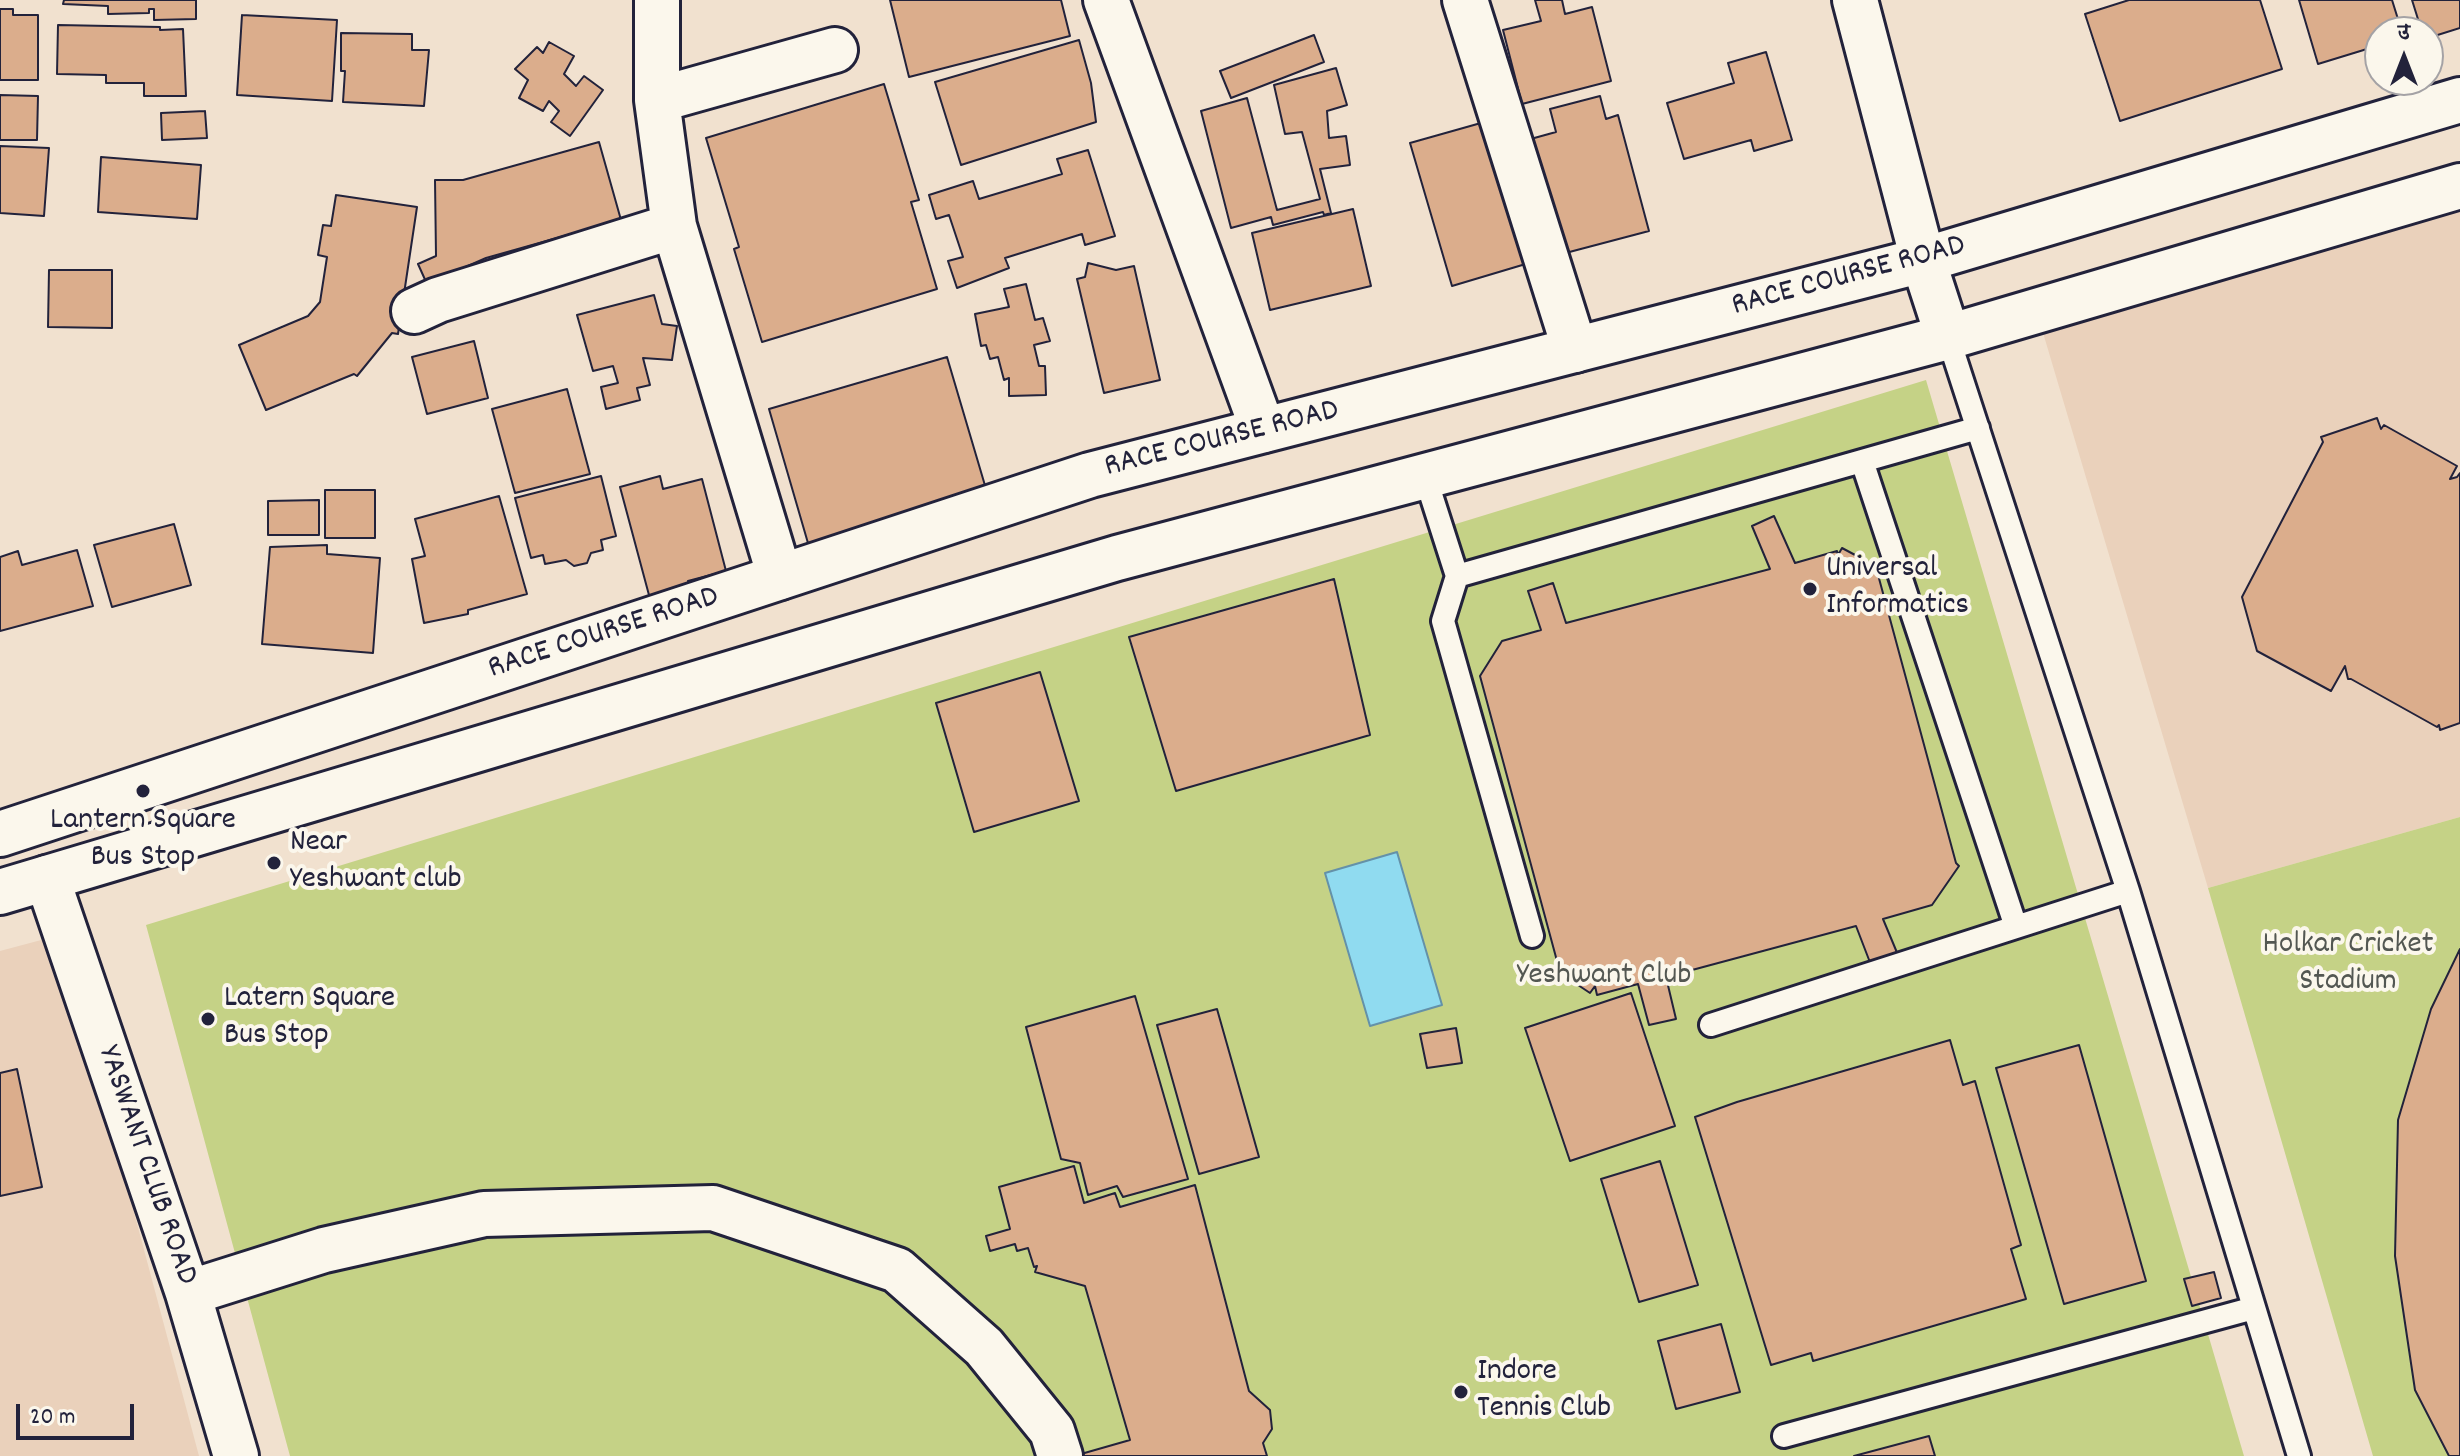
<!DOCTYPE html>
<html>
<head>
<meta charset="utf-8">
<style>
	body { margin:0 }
	#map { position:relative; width:2460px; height:1456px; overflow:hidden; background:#f1e1cf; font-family:Dekko,"Playpen Sans Deva",sans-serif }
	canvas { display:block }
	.north { position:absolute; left:2364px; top:16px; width:80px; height:80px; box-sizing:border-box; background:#fbf7ec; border:2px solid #a4a2a5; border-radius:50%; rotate:0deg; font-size:22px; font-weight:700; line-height:32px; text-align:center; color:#22223b }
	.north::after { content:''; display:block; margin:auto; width:28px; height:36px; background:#22223b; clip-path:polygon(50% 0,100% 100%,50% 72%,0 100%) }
	.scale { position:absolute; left:16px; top:1404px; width:118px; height:36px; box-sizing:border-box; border:4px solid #22223b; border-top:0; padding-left:10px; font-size:24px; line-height:28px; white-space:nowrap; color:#22223b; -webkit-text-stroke:6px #fbf7ec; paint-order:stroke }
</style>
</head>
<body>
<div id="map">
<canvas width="2460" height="1456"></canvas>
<div class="north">उ</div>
<div class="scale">20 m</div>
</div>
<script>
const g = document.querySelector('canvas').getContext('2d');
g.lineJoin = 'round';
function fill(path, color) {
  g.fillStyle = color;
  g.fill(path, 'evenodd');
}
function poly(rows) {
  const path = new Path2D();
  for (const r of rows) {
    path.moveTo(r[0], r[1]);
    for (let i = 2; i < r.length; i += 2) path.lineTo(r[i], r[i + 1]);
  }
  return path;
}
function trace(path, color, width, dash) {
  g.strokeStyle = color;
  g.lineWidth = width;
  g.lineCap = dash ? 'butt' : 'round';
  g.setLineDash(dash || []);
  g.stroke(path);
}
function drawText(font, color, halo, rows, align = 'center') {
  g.font = font + ' Dekko,sans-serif';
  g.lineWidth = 8;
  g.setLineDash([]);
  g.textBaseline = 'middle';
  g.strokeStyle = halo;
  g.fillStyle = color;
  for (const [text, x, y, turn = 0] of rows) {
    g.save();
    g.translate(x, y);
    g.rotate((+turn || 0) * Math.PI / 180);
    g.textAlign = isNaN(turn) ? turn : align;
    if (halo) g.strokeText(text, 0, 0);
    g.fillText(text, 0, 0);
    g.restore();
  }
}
fill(poly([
	[2460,201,2460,817,2208,888,2041,326],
	[60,935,199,1456,0,1456,0,951]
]), '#ead1bb');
fill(poly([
	[1926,380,2244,1456,290,1456,146,925],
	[2460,817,2460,1456,2373,1456,2208,888]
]), '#c5d286');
const water = poly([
	[1397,852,1442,1005,1370,1026,1325,873,1397,852]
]);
fill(water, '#90dbf0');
trace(water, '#6491a8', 2);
const building = poly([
	[64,0,196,0,196,19,154,20,154,9,149,9,149,13,108,14,108,6,63,4,64,0],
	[890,0,1061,0,1070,36,909,77,890,0],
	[1535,0,1562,0,1565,14,1592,7,1611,81,1522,104,1503,30,1541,21,1535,0],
	[2129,0,2260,0,2282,69,2120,121,2085,14,2129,0],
	[2299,0,2392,0,2402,32,2380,32,2380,45,2318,64,2299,0],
	[2412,0,2460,0,2460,28,2428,38,2428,32,2422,32,2412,0],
	[0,9,13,9,13,15,38,15,38,80,0,80,0,9],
	[242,15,337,20,332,101,237,95,242,15],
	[58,25,160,27,160,30,183,29,186,96,144,96,144,83,106,83,106,75,57,74,58,25],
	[341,33,412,34,412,50,429,50,424,106,343,102,345,71,341,71,341,33],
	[1314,35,1324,62,1231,98,1220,71,1314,35],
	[1079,40,1091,83,1096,122,961,165,935,82,1079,40],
	[549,42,574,56,564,74,576,86,584,76,603,90,570,136,551,122,559,111,549,101,543,111,519,98,528,80,515,69,537,47,543,53,549,42],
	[1766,52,1792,140,1754,151,1751,140,1684,159,1667,103,1734,83,1728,63,1766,52],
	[1336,68,1347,105,1327,111,1329,138,1346,136,1350,165,1320,169,1331,213,1324,215,1323,212,1273,225,1271,217,1231,228,1201,111,1247,98,1277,210,1320,199,1302,132,1285,134,1274,85,1336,68],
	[884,84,919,200,911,202,937,289,762,342,734,249,739,247,706,138,884,84],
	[0,95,38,96,37,140,0,140,0,95],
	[1600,96,1606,119,1618,115,1649,231,1558,255,1527,140,1556,132,1550,109,1600,96],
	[205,111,207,138,162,140,161,113,205,111],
	[1488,121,1529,263,1452,286,1410,143,1488,121],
	[599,142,621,220,486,258,427,284,418,264,436,256,435,180,463,180,599,142],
	[0,146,49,148,44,216,0,213,0,146],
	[1088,150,1115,236,1085,245,1082,234,1005,258,1009,268,957,288,948,261,963,257,949,215,936,219,929,195,973,181,979,199,1062,174,1057,159,1088,150],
	[101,157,201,165,197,219,98,212,101,157],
	[336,195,417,207,398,334,392,333,357,376,354,374,266,410,239,345,308,316,320,302,327,257,318,255,323,225,331,226,336,195],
	[1353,209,1371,286,1270,310,1252,233,1353,209],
	[1088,263,1116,270,1134,266,1160,380,1104,393,1077,279,1085,277,1088,263],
	[49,270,112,270,112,328,48,327,49,270],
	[1026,284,1035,320,1043,318,1050,341,1034,345,1039,366,1045,366,1046,395,1009,396,1009,378,1004,380,998,357,990,359,986,345,981,346,975,314,1009,307,1004,289,1026,284],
	[654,295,662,324,677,326,672,360,643,358,650,385,637,388,640,400,606,409,601,387,618,383,613,366,593,371,577,315,654,295],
	[474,341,488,398,427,414,412,357,474,341],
	[947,357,989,499,810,550,769,409,947,357],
	[567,389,590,474,515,493,492,409,567,389],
	[2377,418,2381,429,2384,425,2457,466,2450,479,2457,477,2460,473,2460,723,2440,730,2439,725,2437,727,2351,679,2348,679,2345,666,2331,691,2257,651,2242,597,2323,442,2321,437,2377,418],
	[601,476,616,536,601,540,603,550,591,553,587,563,574,566,566,560,545,564,543,555,531,558,515,498,601,476],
	[660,476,663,489,702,479,726,571,688,581,693,599,653,610,620,487,660,476],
	[325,490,375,490,375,538,325,538,325,490],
	[499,496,527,594,468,610,468,614,424,623,412,559,425,556,415,519,499,496],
	[319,500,319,535,268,535,268,501,319,500],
	[1774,516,1795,563,1837,551,1838,555,1842,548,1872,564,1867,573,1877,571,1956,863,1959,866,1932,905,1883,919,1898,955,1871,965,1856,926,1666,977,1676,1019,1649,1025,1638,984,1597,995,1595,986,1590,993,1560,973,1556,974,1557,961,1480,676,1502,641,1541,630,1528,591,1553,583,1566,623,1770,569,1752,526,1774,516],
	[174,524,191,585,112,607,94,545,174,524],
	[327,545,327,554,380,558,373,653,262,644,270,547,327,545],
	[77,550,93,606,0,631,0,557,18,551,22,565,77,550],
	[1334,579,1370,735,1176,791,1129,637,1334,579],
	[1040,672,1079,801,974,832,936,703,1040,672],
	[2460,949,2460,1456,2449,1456,2415,1390,2395,1256,2398,1120,2431,1009,2460,949],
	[1631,993,1675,1126,1570,1161,1525,1028,1631,993],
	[1135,996,1188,1179,1123,1197,1117,1186,1088,1195,1080,1163,1061,1159,1026,1027,1135,996],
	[1217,1009,1259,1157,1199,1174,1157,1025,1217,1009],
	[1456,1028,1462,1063,1427,1068,1420,1034,1456,1028],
	[1950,1040,1963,1085,1975,1081,2021,1245,2011,1249,2026,1299,1813,1361,1811,1353,1771,1365,1695,1117,1737,1102,1950,1040],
	[2079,1045,2146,1281,2064,1304,1996,1068,2079,1045],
	[17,1069,42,1187,0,1196,0,1073,17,1069],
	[1660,1161,1698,1285,1639,1302,1601,1179,1660,1161],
	[1074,1166,1084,1203,1115,1193,1120,1207,1195,1185,1249,1391,1270,1410,1272,1429,1263,1443,1267,1456,1082,1456,1081,1454,1130,1440,1085,1286,1035,1272,1037,1266,1034,1267,1028,1248,1017,1251,1015,1244,990,1251,986,1236,1010,1229,999,1187,1074,1166],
	[2214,1272,2221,1298,2192,1306,2184,1279,2214,1272],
	[1721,1324,1740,1392,1676,1409,1658,1341,1721,1324],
	[1929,1436,1935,1456,1854,1456,1929,1436]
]);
fill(building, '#dbad8c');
trace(building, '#22223b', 2);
const lane = poly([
	[1948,337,2128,891,2299,1456],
	[1862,461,2016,927],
	[1425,476,1457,576,1978,428],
	[1457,576,1443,621,1532,936],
	[1711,1025,2128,891],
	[1784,1436,2254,1308]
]);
const street = poly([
	[657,0,657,100,674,226],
	[1106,0,1263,430],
	[1465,0,1575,350],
	[1855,0,1923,260,1948,337],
	[657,100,835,50],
	[414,311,438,300,674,226,780,577],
	[47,878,188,1293,236,1456],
	[188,1293,324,1250,484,1214,713,1208,897,1270,984,1347,1052,1431,1060,1456]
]);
const secondary = poly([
	[0,834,1090,475,1923,260,2460,100],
	[0,892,1117,558,1948,337,2460,186]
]);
trace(lane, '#22223b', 28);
trace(street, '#22223b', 50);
trace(secondary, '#22223b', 50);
trace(lane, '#fbf7ec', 22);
trace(street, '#fbf7ec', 44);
trace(secondary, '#fbf7ec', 44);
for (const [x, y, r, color] of [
	[1810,589,8,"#22223b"],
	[143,791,8,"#22223b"],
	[274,863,8,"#22223b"],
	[208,1019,8,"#22223b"],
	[1461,1392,8,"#22223b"]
]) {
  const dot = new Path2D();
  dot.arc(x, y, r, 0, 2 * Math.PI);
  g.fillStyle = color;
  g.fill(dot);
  trace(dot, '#fbf7ec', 3);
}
drawText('32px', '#22223b', '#fbf7ec', [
	["RACE COURSE ROAD",1849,278,-15],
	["RACE COURSE ROAD",1222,441,-14],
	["RACE COURSE ROAD",604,635,-18],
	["YASWANT CLUB ROAD",145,1166,71]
]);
drawText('32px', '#22223b', '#fbf7ec', [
	["Universal",1826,571],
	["Informatics",1826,608],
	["Lantern Square",143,823,"center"],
	["Bus Stop",143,860,"center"],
	["Near",290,845],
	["Yeshwant club",290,882],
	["Latern Square",224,1001],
	["Bus Stop",224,1038],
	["Indore",1477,1374],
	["Tennis Club",1477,1411]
], 'left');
drawText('32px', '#535752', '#fbf7ec', [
	["Holkar Cricket",2348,947],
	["Stadium",2348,984],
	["Yeshwant Club",1604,978]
]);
</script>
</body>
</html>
